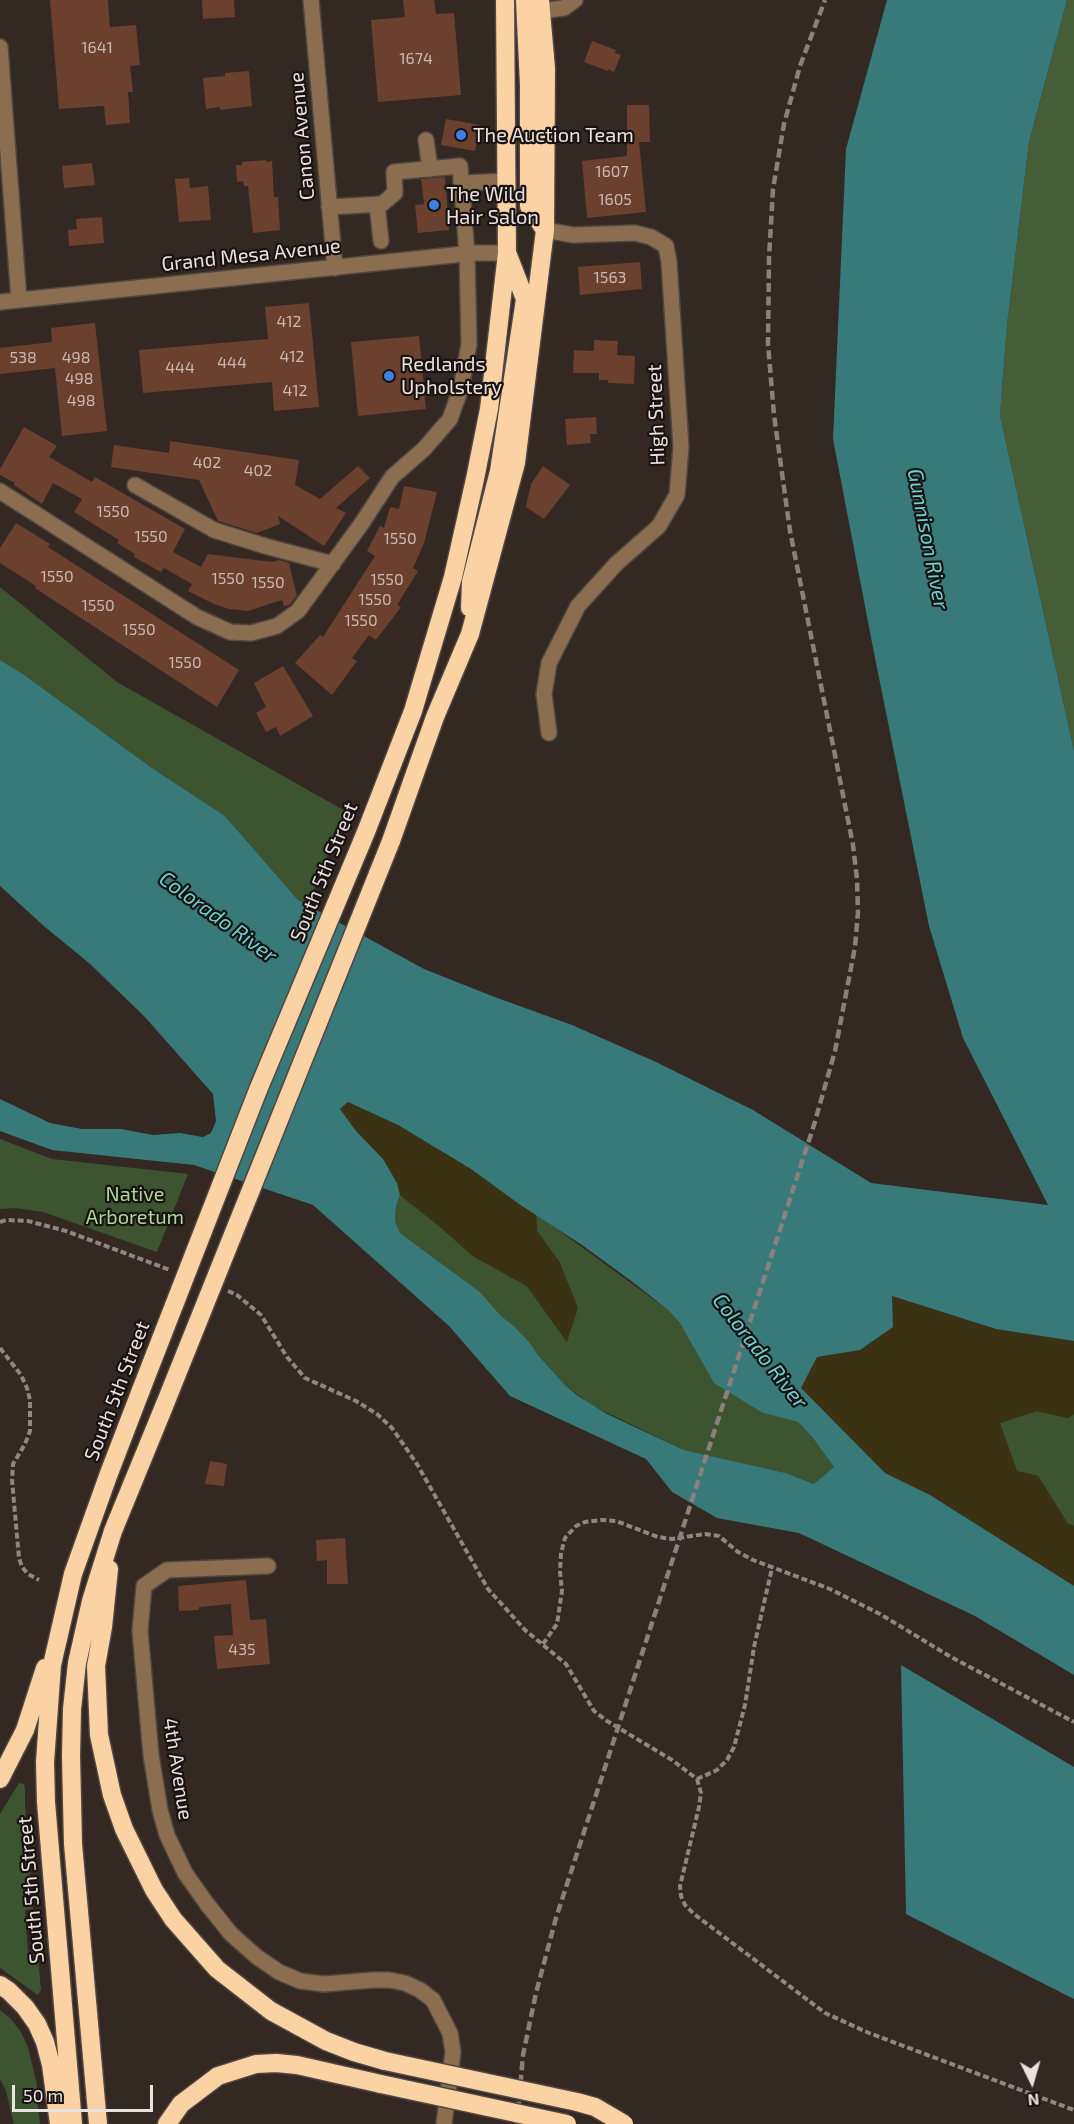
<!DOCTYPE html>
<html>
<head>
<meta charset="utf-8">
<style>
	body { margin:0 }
	#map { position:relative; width:1074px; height:2124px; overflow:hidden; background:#342823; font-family:"Exo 2",sans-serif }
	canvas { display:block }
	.north { position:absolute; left:1002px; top:2052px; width:60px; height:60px; -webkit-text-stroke:4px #181210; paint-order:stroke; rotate:175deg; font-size:16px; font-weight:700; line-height:24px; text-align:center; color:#eae2de }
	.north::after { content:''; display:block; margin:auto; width:21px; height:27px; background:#eae2de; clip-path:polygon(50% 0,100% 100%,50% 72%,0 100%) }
	.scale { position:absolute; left:12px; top:2085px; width:141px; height:27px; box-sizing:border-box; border:3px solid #eae2de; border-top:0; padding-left:8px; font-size:18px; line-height:21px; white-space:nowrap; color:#eae2de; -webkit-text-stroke:4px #181210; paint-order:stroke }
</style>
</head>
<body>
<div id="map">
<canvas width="1074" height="2124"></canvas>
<div class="north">N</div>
<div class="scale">50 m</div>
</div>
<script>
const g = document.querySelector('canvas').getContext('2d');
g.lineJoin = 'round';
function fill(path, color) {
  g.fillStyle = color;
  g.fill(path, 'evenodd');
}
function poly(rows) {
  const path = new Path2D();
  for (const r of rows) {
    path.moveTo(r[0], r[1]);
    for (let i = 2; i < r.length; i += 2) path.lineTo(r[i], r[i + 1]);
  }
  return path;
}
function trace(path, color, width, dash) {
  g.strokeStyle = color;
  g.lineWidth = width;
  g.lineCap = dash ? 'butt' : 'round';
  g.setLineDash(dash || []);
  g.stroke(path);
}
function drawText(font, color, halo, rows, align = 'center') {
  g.font = font + ' "Exo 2",sans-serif';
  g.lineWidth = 4.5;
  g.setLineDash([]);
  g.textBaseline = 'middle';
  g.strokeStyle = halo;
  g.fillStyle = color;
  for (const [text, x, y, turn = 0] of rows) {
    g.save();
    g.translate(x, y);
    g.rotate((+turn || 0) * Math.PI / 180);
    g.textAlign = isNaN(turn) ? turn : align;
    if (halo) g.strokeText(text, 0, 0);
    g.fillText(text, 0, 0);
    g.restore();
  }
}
fill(poly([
	[0,587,117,682,345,811,308,905,298,900,225,816,152,768,23,674,0,660],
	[0,1139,52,1159,188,1174,157,1252,43,1212,16,1208,0,1209],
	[400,1195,439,1226,473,1256,527,1286,567,1342,560,1263,537,1231,536,1214,546,1221,668,1310,763,1413,798,1422,813,1438,835,1467,815,1484,786,1473,684,1450,591,1405,565,1385,538,1355,530,1343,514,1326,501,1316,480,1292,400,1233,395,1221,396,1206],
	[1037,1411,1068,1418,1074,1414,1074,1526,1068,1524,1038,1476,1017,1471,999,1423],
	[19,1783,24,1784,25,1789,25,1805,33,1909,25,1910,28,1954,37,1954,38,1958,41,1990,38,1995,0,1968,0,1814],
	[0,2010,10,2018,21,2032,28,2047,37,2085,36,2091,40,2124,14,2124,6,2091,0,2079]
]), '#3c5530');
fill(poly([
	[1067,0,1074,0,1074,751,1000,415,1007,325,1029,142]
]), '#455e38');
fill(poly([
	[348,1102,398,1125,433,1146,471,1169,519,1204,536,1214,537,1231,560,1263,578,1308,567,1342,527,1286,473,1256,439,1226,400,1195,397,1183,383,1159,356,1131,339,1109],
	[891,1296,996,1329,1074,1341,1074,1414,1068,1418,1037,1411,1000,1423,1017,1471,1038,1476,1068,1524,1074,1526,1074,1586,930,1495,885,1473,801,1388,817,1357,860,1350]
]), '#3a3212');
fill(poly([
	[887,0,1067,0,1029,142,1007,325,1000,415,1074,751,1074,1341,996,1329,892,1296,893,1327,860,1350,817,1357,801,1388,885,1473,930,1495,1074,1586,1074,1675,975,1616,799,1533,717,1518,672,1492,646,1459,510,1396,449,1326,313,1205,194,1165,52,1150,0,1131,0,1099,50,1123,82,1129,121,1129,153,1135,180,1133,203,1137,211,1133,216,1121,213,1094,144,1016,89,963,45,927,0,886,0,660,23,674,152,768,225,816,298,900,424,969,492,996,572,1025,656,1062,753,1110,871,1183,1048,1205,963,1038,929,926,873,648,833,439,846,149],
	[348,1102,398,1125,471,1169,519,1204,582,1245,634,1283,668,1310,680,1323,714,1383,763,1413,798,1422,813,1438,834,1467,814,1484,786,1473,684,1450,607,1414,578,1396,565,1385,538,1355,530,1343,514,1326,501,1316,480,1292,400,1233,395,1221,396,1206,400,1195,397,1183,383,1159,356,1131,340,1109],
	[901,1665,1074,1767,1074,1999,906,1914]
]), '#38797a');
fill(poly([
	[50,0,108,0,110,27,136,25,140,65,130,66,133,92,128,92,130,123,106,125,104,106,59,109],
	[202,0,234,0,235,17,203,19],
	[403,0,434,0,436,14,454,13,461,95,378,102,371,20,405,17],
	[592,41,616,50,615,53,621,55,614,72,608,69,608,71,584,62],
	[249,71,252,106,220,110,220,107,206,109,203,78,225,76,225,73],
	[627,105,649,105,650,142,639,142,646,212,587,218,582,161,627,156],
	[446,119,480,125,475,151,441,145],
	[266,160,266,162,272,161,274,197,278,197,280,230,253,233,248,186,244,186,243,181,237,182,236,165,242,165,242,162],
	[92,163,95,185,64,188,62,166],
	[445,177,449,230,418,233,415,205,424,204,421,179],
	[189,178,190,188,208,186,211,220,179,222,175,179],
	[102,217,104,243,69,246,68,230,77,229,76,219],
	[640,262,642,289,580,295,578,267],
	[309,303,319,407,274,411,272,382,143,393,139,350,268,339,265,307],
	[95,323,107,431,62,436,55,368,0,374,0,348,52,342,51,328],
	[419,336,426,409,358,416,351,342],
	[594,340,618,341,617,355,635,356,634,384,608,383,608,380,599,380,599,373,573,373,574,350,594,351],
	[596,417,597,434,590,434,591,443,567,445,565,419],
	[24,427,57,446,49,457,92,482,95,477,185,529,173,552,201,567,208,554,272,562,279,560,289,563,297,596,289,605,284,606,282,600,248,611,229,609,214,604,188,591,192,584,164,568,161,572,134,557,135,554,117,543,119,540,74,512,82,499,53,483,42,504,14,485,15,483,0,475,0,469],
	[170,441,299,460,295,485,320,499,358,466,370,478,336,508,346,513,324,546,278,516,280,524,257,533,218,521,199,480,111,467,114,445,169,453],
	[543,466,570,485,544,519,526,507,531,484],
	[404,486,437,492,424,543,413,568,418,571,397,605,401,607,376,640,369,635,352,658,357,661,332,695,295,663,320,635,323,637,375,556,367,551,380,526,384,528,390,507,399,509],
	[16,523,50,544,48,547,239,670,217,707,35,588,36,586,0,563,0,548],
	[283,666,313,716,280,736,276,727,266,732,256,713,266,707,254,683],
	[210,1461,227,1464,224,1486,205,1484],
	[345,1538,348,1584,327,1584,327,1560,317,1561,316,1540],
	[246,1580,250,1620,266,1619,270,1664,217,1669,214,1636,233,1635,231,1604,199,1607,199,1610,179,1611,178,1586]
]), '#6b402f');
const minor = poly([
	[311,0,335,268],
	[541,11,564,8,575,0],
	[0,47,19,300],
	[426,140,430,169],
	[461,183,507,181],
	[377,204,381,241],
	[545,230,573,235,635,233,651,237,666,246,669,262,681,447,677,495,659,526,616,564,578,606,549,663,544,694,549,733],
	[0,302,473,253,507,253],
	[135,485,214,530,265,546,333,564],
	[0,491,197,617,230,632,251,633,277,626,298,611,362,523,392,477,424,449,450,419,461,388,469,344,467,254,460,166,394,172,395,193,382,204,329,207],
	[268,1566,167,1570,144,1586,140,1631,151,1755,160,1810,167,1835,185,1873,207,1904,231,1934,257,1957,279,1972,300,1981,324,1984,373,1980,389,1980,405,1983,420,1990,433,2000,450,2033,453,2052,444,2124]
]);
const highway = poly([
	[525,0,529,85,529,206,545,230],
	[470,608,471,582,499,471,525,299,508,255],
	[391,841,435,717,470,634,516,463,545,230,546,68,540,0],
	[258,1090,366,832,413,711,453,577,475,479,489,409,507,253,505,0],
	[109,1569,103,1627,96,1666,99,1735,112,1795,124,1829,154,1890,173,1919,217,1969,271,2011,326,2041,354,2052,385,2061],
	[0,1779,25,1730,45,1668],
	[0,1985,9,1991,25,2007,37,2024,45,2042,51,2065,59,2124],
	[73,2124,46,1802,45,1762,52,1665,73,1574,108,1476,141,1390],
	[98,2124,73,1844,71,1756,72,1709,77,1663,91,1601,113,1531,165,1404],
	[167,2124,181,2104,218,2076,256,2064,276,2063,297,2065,381,2084]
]);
trace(minor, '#514641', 18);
trace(highway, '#514641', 21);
trace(poly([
	[0,1222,6,1220,28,1221,66,1231,170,1270],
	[228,1291,237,1295,261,1315,287,1357,305,1378,356,1401,377,1414,392,1428,417,1464,488,1589,525,1630,566,1664,594,1711,607,1721,672,1760,697,1779],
	[0,1348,21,1375,27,1388,30,1400,30,1431,25,1444,13,1464,12,1480,19,1558,22,1567,28,1574,39,1580],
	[543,1644,557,1624,562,1591,560,1572,561,1553,565,1538,576,1526,585,1522,601,1520,616,1521,658,1537,672,1539,705,1534,719,1536,738,1552,753,1560,830,1589,880,1614,951,1657,1074,1722],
	[697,1779,701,1793,699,1807,680,1886,681,1896,685,1905,694,1914,825,2013,869,2033,1074,2110],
	[697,1779,717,1770,727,1760,734,1747,745,1705,754,1647,772,1568]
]), '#908682', 4, [6, 3]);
trace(minor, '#8a6e4f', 15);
trace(highway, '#fbd2a4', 18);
trace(poly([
	[517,2124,523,2055,536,1993,556,1918,814,1125,835,1051,855,947,858,912,857,879,853,845,790,531,774,415,768,344,769,258,773,189,784,124,800,66,825,0]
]), '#8b817c', 4.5, [9, 4.5]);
const highwayBridge = poly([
	[141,1390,258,1090],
	[165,1404,391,841],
	[385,2061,577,2102,595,2107,624,2124],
	[381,2084,567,2124]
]);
trace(highwayBridge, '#514641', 21, []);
trace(highwayBridge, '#fbd2a4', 18);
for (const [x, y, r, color] of [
	[461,135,6,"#3f7fe0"],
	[434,205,6,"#3f7fe0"],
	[389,376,6,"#3f7fe0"]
]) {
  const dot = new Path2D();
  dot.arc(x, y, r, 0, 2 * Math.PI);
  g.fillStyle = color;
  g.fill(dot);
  trace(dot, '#181210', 2);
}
drawText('16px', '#cabab2', null, [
	["1641",97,48],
	["1674",416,59],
	["1607",612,172],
	["1605",615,200],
	["1563",610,278],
	["412",289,322],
	["412",292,357],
	["538",23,358],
	["498",76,358],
	["444",232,363],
	["444",180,368],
	["498",79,379],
	["412",295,391],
	["498",81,401],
	["402",207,463],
	["402",258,471],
	["1550",113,512],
	["1550",151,537],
	["1550",400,539],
	["1550",57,577],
	["1550",228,579],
	["1550",387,580],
	["1550",268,583],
	["1550",375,600],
	["1550",98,606],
	["1550",361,621],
	["1550",139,630],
	["1550",185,663],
	["435",242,1650]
]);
drawText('20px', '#eae2de', '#181210', [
	["The Auction Team",473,135],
	["The Wild",446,194],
	["Hair Salon",446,217],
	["Redlands",401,364],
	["Upholstery",401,387]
], 'left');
drawText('20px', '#eae2de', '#181210', [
	["Canon Avenue",302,136,-95],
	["Grand Mesa Avenue",251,255,-6],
	["High Street",656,415,-92],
	["South 5th Street",324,872,-68],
	["South 5th Street",117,1391,-69],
	["4th Avenue",178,1769,81],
	["South 5th Street",31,1890,-95]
]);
drawText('20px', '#add899', '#181210', [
	["Native",135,1194],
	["Arboretum",135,1217]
]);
drawText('italic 21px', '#6bd3d5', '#181210', [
	["Gunnison River",928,539,79],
	["Colorado River",218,917,36],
	["Colorado River",760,1351,52]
]);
</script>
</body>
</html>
